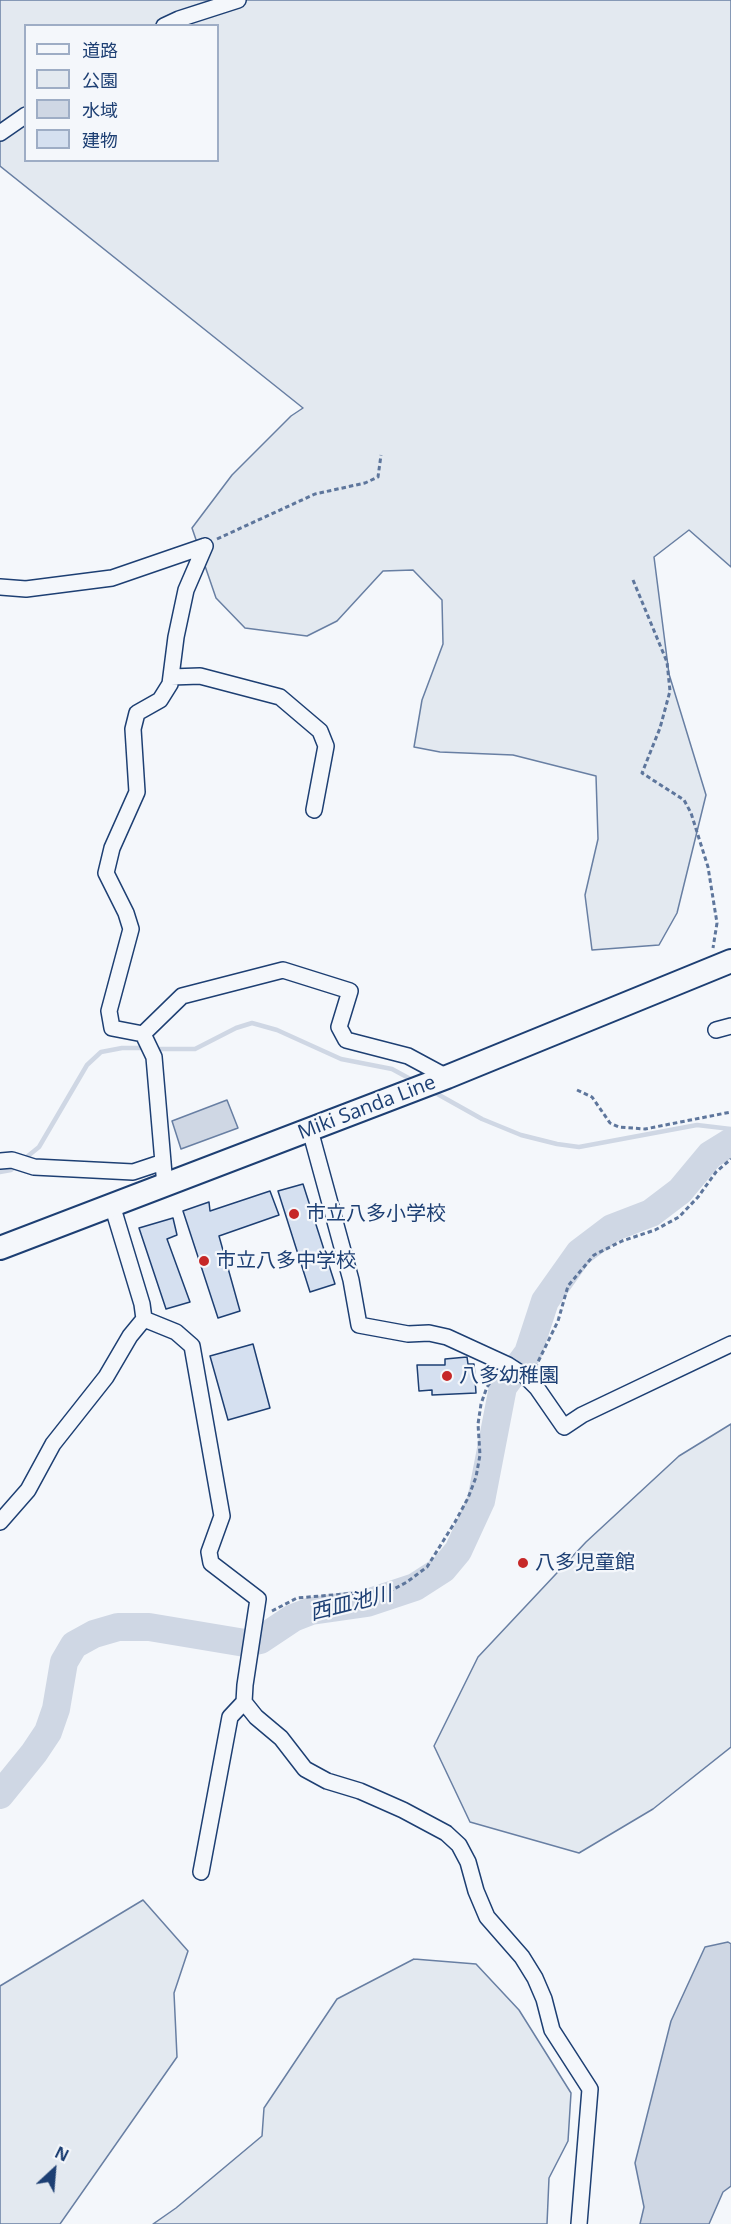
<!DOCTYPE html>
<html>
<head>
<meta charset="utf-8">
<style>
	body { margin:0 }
	#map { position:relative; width:731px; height:2224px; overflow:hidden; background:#f4f7fb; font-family:"Open Sans","Noto Sans JP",sans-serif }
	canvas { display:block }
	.legend { position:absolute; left:24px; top:24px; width:195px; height:138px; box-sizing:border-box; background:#f4f7fb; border:2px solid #9eadc5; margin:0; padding:8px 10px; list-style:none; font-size:18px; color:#1d3f73 }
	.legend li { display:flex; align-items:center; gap:12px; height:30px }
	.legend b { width:30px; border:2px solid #9eadc5 }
	.north { position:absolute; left:24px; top:2140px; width:60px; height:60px; -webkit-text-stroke:4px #f4f7fb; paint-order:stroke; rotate:26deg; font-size:16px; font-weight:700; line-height:24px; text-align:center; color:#1d3f73 }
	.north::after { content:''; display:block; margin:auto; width:21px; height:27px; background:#1d3f73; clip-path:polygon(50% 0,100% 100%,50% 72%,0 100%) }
</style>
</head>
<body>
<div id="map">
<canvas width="731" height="2224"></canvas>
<ul class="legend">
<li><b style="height:8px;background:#f4f7fb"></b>道路</li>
<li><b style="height:16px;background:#e3e9f0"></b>公園</li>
<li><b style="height:16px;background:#cfd7e4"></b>水域</li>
<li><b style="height:16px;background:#d5e0f0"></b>建物</li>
</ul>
<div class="north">N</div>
</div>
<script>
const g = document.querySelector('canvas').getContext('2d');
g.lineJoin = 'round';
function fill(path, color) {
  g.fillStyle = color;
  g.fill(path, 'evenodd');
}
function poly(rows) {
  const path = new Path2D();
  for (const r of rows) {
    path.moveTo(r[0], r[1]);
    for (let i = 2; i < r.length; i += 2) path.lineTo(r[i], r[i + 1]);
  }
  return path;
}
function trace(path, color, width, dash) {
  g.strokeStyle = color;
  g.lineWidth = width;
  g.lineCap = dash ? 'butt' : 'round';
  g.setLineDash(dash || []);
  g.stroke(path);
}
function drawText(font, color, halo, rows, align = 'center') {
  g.font = font + ' "Open Sans","Noto Sans JP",sans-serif';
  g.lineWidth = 4.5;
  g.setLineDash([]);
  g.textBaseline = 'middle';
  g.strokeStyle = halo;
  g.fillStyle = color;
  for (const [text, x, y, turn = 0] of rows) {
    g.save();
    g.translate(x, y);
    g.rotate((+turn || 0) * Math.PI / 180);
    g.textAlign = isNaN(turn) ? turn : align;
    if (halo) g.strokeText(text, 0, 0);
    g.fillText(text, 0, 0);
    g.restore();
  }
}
const green = poly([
	[0,0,731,0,731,567,689,530,654,557,669,674,706,795,677,913,659,945,592,950,585,895,598,839,596,776,513,755,440,752,414,747,422,700,443,644,442,600,413,570,383,571,337,621,307,636,245,628,216,598,192,528,232,475,291,416,303,408,0,166,0,0],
	[26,26,218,26,218,160,26,160,26,26],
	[731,1424,731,1747,653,1809,579,1853,470,1822,434,1746,478,1657,586,1542,679,1456,731,1424],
	[143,1900,188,1951,174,1993,177,2057,60,2224,0,2224,0,1986,143,1900],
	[414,1959,476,1964,519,2010,571,2093,568,2141,549,2178,547,2224,153,2224,176,2208,262,2136,264,2108,337,1999,414,1959]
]);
fill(green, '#e3e9f0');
trace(green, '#687fa3', 1.5);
const water = poly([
	[227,1100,238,1128,181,1149,172,1121,227,1100],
	[728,1942,731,1944,731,2186,723,2192,709,2224,640,2224,644,2207,635,2163,671,2021,705,1947,728,1942]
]);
fill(water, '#cfd7e4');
trace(water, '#687fa3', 1.5);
trace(poly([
	[155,1049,195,1049,236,1028,252,1023,277,1030,341,1059,392,1069,414,1081],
	[432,1091,482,1119,521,1135,557,1144,579,1147,697,1125,731,1129],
	[23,1160,39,1147,87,1065,101,1052,122,1048,146,1048],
	[0,1172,11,1170,16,1166]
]), '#cfd7e4', 4.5);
trace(poly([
	[0,1795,34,1753,48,1732,56,1709,64,1662,74,1645,94,1634,118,1627,149,1627,245,1643,260,1640,293,1618,311,1611,367,1603,415,1587,443,1569,458,1551,481,1501,503,1387,528,1353,545,1301,579,1253,612,1228,651,1213,680,1191,710,1155,731,1142]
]), '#cfd7e4', 28);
const building = poly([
	[303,1184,335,1284,310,1292,278,1191,303,1184],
	[270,1191,279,1215,219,1236,240,1311,218,1318,183,1211,209,1202,210,1211,270,1191],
	[173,1218,177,1235,167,1239,190,1302,166,1309,139,1228,173,1218],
	[253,1344,270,1408,228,1420,210,1356,253,1344],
	[467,1357,468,1364,474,1364,476,1393,432,1395,432,1390,419,1391,417,1365,445,1365,445,1359,467,1357]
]);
fill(building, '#d5e0f0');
trace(building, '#1d3f73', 1.5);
const minor = poly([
	[164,26,179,19,238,0],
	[0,133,26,115],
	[0,587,26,589,112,578,205,546],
	[171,677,200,676,280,697,320,731,326,746,314,810],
	[716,1030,731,1026],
	[143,1034,182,996,283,970,350,991,339,1027,346,1040,408,1056,447,1077],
	[310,1130,351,1280,359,1325,408,1334,429,1333,447,1337,508,1365,525,1376,537,1388,564,1427,582,1415,731,1344],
	[0,1161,12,1160,34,1167,133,1172,163,1162],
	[165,1186,154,1057,143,1034,112,1028,109,1011,131,929,126,913,106,873,112,848,137,792,133,729,137,713,160,700,170,684,176,637,186,590,205,546],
	[144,1319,176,1332,192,1346,222,1516,209,1552,211,1563,258,1599,245,1685,244,1702,256,1717,281,1738,305,1769,327,1781,360,1791,403,1810,446,1833,459,1845,468,1862,476,1891,487,1917,522,1957,535,1978,544,1999,552,2030,590,2089,579,2224],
	[0,1522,28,1490,53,1444,106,1377,130,1336,144,1319,142,1304,112,1205],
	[201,1872,230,1717,244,1702]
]);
const primary = poly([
	[0,1248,447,1077,731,961]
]);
trace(minor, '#1d3f73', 18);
trace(primary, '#1d3f73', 26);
trace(poly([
	[217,539,315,494,365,483,378,477,381,455],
	[633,580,667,662,670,691,660,728,642,773,684,800,691,813,708,867,717,923,713,948],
	[577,1090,592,1097,610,1123,619,1127,645,1129,731,1112],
	[535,1368,558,1321,568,1286,594,1255,622,1241,655,1230,679,1217,698,1197,716,1172,731,1159],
	[272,1611,297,1598,392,1590,407,1582,427,1567,455,1522,468,1498,476,1477,480,1455,478,1424,481,1404,487,1387,496,1375]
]), '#5e769c', 3, [4.5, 3]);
trace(minor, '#f4f7fb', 15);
trace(primary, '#f4f7fb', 22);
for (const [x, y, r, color] of [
	[294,1214,6,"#c62828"],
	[204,1261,6,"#c62828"],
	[447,1376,6,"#c62828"],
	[523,1563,6,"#c62828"]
]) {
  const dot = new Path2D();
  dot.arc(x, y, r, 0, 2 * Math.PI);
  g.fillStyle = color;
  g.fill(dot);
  trace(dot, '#f4f7fb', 2);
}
drawText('20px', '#1d3f73', '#f4f7fb', [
	["Miki Sanda Line",367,1108,-21]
]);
drawText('20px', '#1d3f73', '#f4f7fb', [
	["市立八多小学校",306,1214],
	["市立八多中学校",216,1261],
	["八多幼稚園",459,1376],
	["八多児童館",535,1563]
], 'left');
drawText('italic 21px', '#1d3f73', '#f4f7fb', [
	["西皿池川",351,1604,-14]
]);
</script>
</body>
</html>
